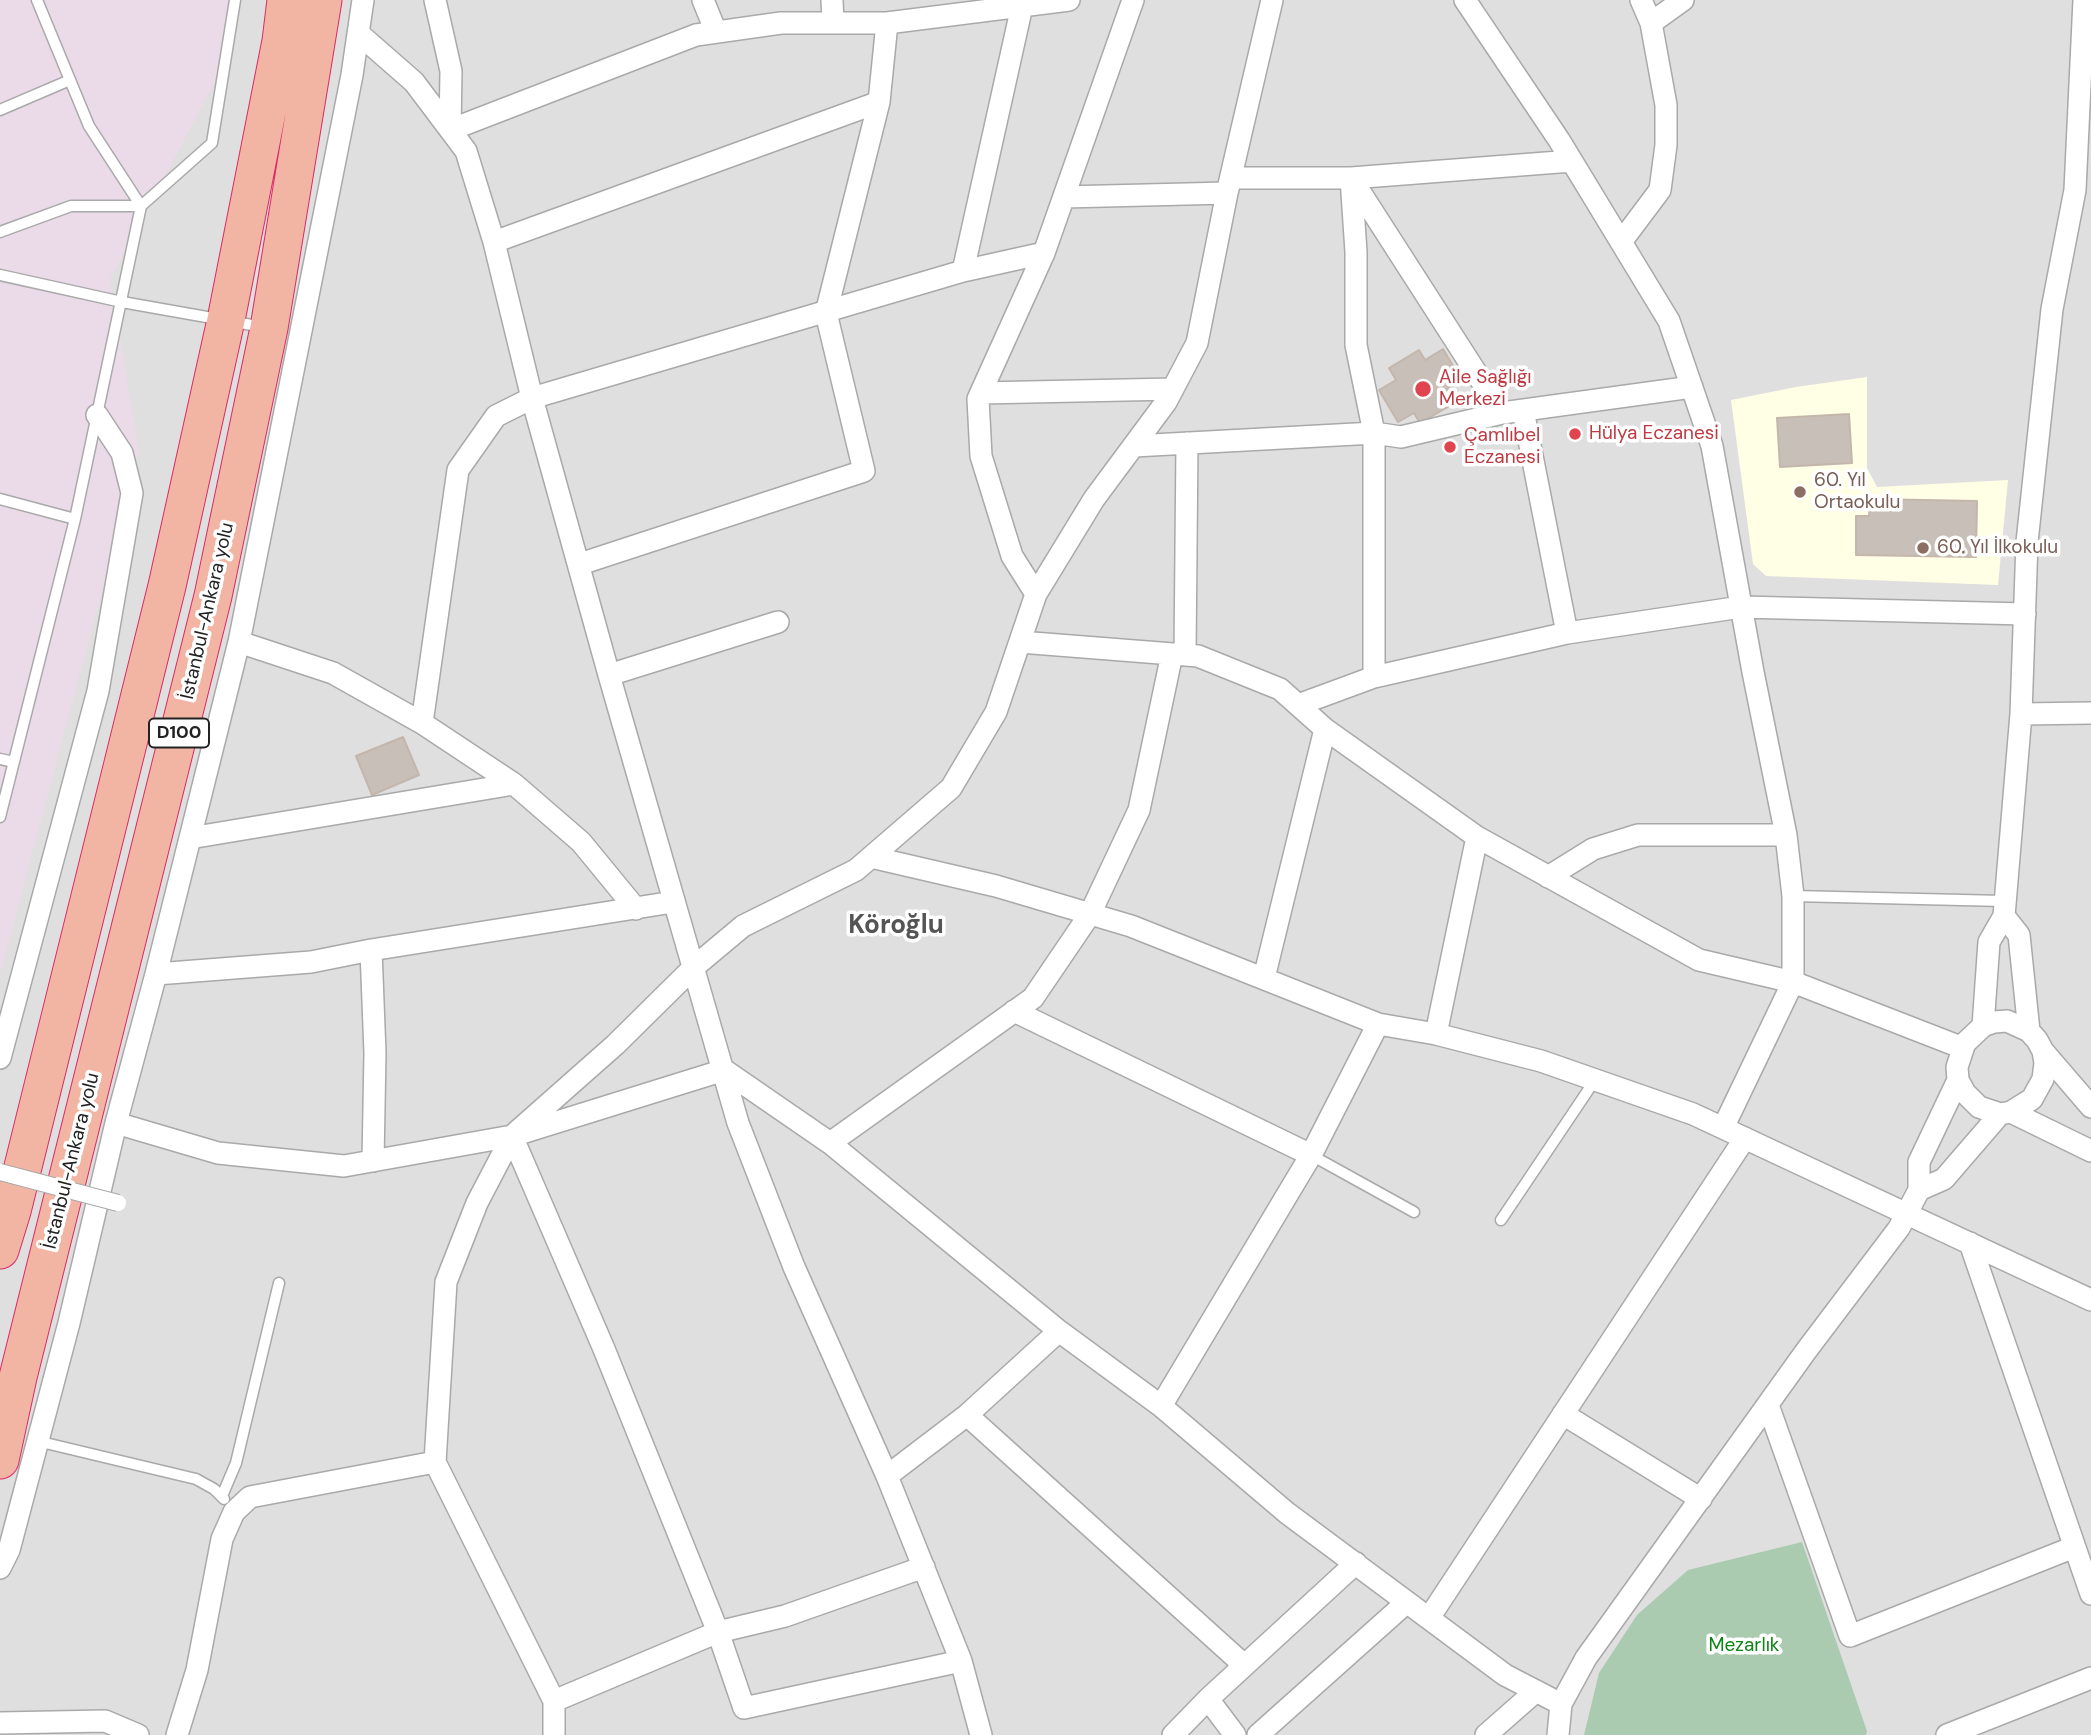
<!DOCTYPE html>
<html>
<head>
<meta charset="utf-8">
<style>
	body { margin:0 }
	canvas { display:block; background:#f2efe9 }
</style>
</head>
<body>
<canvas width="2091" height="1735"></canvas>
<script>
const g = document.querySelector('canvas').getContext('2d');
g.lineJoin = 'round';
function fill(path, color) {
  g.fillStyle = color;
  g.fill(path, 'evenodd');
}
function poly(rows) {
  const path = new Path2D();
  for (const r of rows) {
    path.moveTo(r[0], r[1]);
    for (let i = 2; i < r.length; i += 2) path.lineTo(r[i], r[i + 1]);
  }
  return path;
}
function trace(path, color, width, dash) {
  g.strokeStyle = color;
  g.lineWidth = width;
  g.lineCap = dash ? 'butt' : 'round';
  g.setLineDash(dash || []);
  g.stroke(path);
}
function drawText(font, color, halo, rows, align = 'center') {
  g.font = font + ' "DM Sans",sans-serif';
  g.lineWidth = 7;
  g.setLineDash([]);
  g.textBaseline = 'middle';
  g.strokeStyle = halo;
  g.fillStyle = color;
  for (const [text, x, y, turn = 0] of rows) {
    g.save();
    g.translate(x, y);
    g.rotate((+turn || 0) * Math.PI / 180);
    g.textAlign = isNaN(turn) ? turn : align;
    if (halo) g.strokeText(text, 0, 0);
    g.fillText(text, 0, 0);
    g.restore();
  }
}
fill(poly([
	[0,0,2091,0,2091,1735,0,1735]
]), '#e0dfdf');
fill(poly([
	[0,0,233,0,224,65,110,279,139,451,0,974]
]), '#ebdbe8');
fill(poly([
	[1867,377,1867,468,1877,487,2008,480,1998,585,1766,576,1753,564,1731,400,1796,387]
]), '#ffffe5');
fill(poly([
	[1802,1542,1867,1731,1866,1735,1584,1735,1599,1673,1637,1615,1688,1570]
]), '#aacbaf');
const building = poly([
	[1443,349,1462,381,1445,391,1453,404,1420,423,1414,413,1398,422,1379,390,1396,380,1389,368,1419,350,1425,360,1443,349],
	[1849,414,1852,463,1780,467,1777,418,1849,414],
	[1870,499,1977,501,1976,557,1856,555,1856,516,1869,516,1870,499],
	[403,737,419,775,372,795,356,756,403,737]
]);
fill(building, '#c7bfb8');
trace(building, '#c4b6ab', 2);
const service = poly([
	[37,0,89,126,141,206],
	[0,110,70,80],
	[0,232,71,206,141,206],
	[0,275,122,302,263,327],
	[0,499,75,519],
	[0,759,14,762],
	[0,817,75,519,141,206,212,143,235,0],
	[1793,896,2004,901],
	[1311,1155,1414,1212],
	[1501,1220,1595,1080],
	[37,1441,196,1479,214,1489,224,1499],
	[222,1496,236,1463,279,1283]
]);
const minor = poly([
	[435,0,451,71,450,130,696,35,781,23,887,23,1069,0],
	[703,0,716,32],
	[832,0,833,23],
	[1465,0,1559,140,1669,321,1712,446,1753,672,1786,835,1793,896,1793,982,1723,1128],
	[1651,23,1683,0],
	[358,33,414,82,466,151,494,242,532,398,609,675,738,1123,794,1267,887,1476,961,1661,981,1735],
	[1232,178,1351,178,1502,413],
	[1064,197,1227,193],
	[494,242,879,102],
	[1621,242,1660,190,1666,145,1666,105,1651,23,1641,0],
	[963,271,1022,6],
	[981,393,1173,389],
	[1523,410,1567,633],
	[1134,446,1374,433,1356,345,1356,252,1351,178,1572,161],
	[580,564,864,471,826,313,879,102,887,23],
	[1036,594,1012,556,981,456,978,399,1044,253,1133,0],
	[239,642,333,673,422,723,514,784,581,842,636,909],
	[1020,642,1198,656,1280,689,1325,729,1477,837,1699,960,1793,982,1963,1048],
	[1185,655,1187,443],
	[609,675,778,622],
	[1374,677,1374,433,1401,437,1502,413,1692,387],
	[1298,705,1374,677,1567,633,1741,607,2025,614],
	[2021,714,2091,713],
	[422,723,458,470,496,416,532,398,963,271,1044,253],
	[190,838,514,784],
	[871,857,996,886,1131,926,1378,1024,1436,1034,1541,1061,1693,1114,2091,1300],
	[1548,877,1593,849,1638,835,1786,835],
	[2004,916,2019,935,2029,1031,2037,1040,2043,1051,2045,1063,2043,1079,2032,1099,2011,1112,2000,1114,1979,1107,1965,1093,1958,1080,1957,1067,1965,1043,1983,1026,1994,1022,2007,1021,2029,1031],
	[371,950,375,1053,373,1161],
	[156,974,311,962,371,950,673,902],
	[1264,978,1325,729],
	[1014,1011,1311,1155],
	[1983,1026,1989,942,2004,916,2021,714,2027,542,2052,309,2075,190,2084,0],
	[1436,1034,1477,837],
	[2043,1051,2091,1107],
	[0,1058,98,691,132,493,122,453,97,415],
	[2011,1112,2091,1151],
	[116,1123,218,1153,344,1166,512,1136,724,1070,830,1143,1059,1331,1161,1406,1287,1513,1505,1675,1561,1704],
	[512,1136,604,1349,718,1632,744,1708,961,1661],
	[830,1143,1033,998,1090,914,1139,810,1172,654],
	[1919,1190,1944,1179,2000,1114],
	[1970,1243,2091,1594],
	[1768,1405,1850,1636,2074,1547],
	[1161,1406,1311,1155,1378,1024],
	[1563,1414,1701,1499],
	[967,1415,1244,1665],
	[887,1476,967,1415,1059,1331],
	[0,1568,9,1550,69,1323,116,1123,156,974,239,642,352,75,363,0],
	[1429,1618,1745,1138],
	[1208,1699,1235,1735],
	[554,1701,718,1632,785,1616,924,1567],
	[0,1723,105,1721,138,1735],
	[177,1735,197,1670,222,1539,234,1512,250,1497,435,1462],
	[554,1735,554,1701,435,1462,446,1282,477,1203,512,1136,615,1045,694,967,743,926,856,870,951,788,996,712,1036,594,1094,499,1166,402,1197,343,1227,193,1272,0],
	[1173,1735,1208,1699,1356,1563],
	[1258,1735,1407,1602],
	[1486,1735,1536,1691],
	[1558,1735,1561,1704,1586,1658,1806,1351,1899,1228,1919,1190,1919,1162,1958,1080],
	[1947,1735,2091,1678]
]);
const trunk = poly([
	[0,1250,12,1211,167,586,226,320,281,41,286,0],
	[0,1460,18,1377,213,596,269,328,323,0]
]);
trace(service, '#a9a9a9', 13);
trace(minor, '#a9a9a9', 24);
trace(trunk, '#dc2a67', 39);
trace(service, '#fff', 10);
trace(minor, '#fff', 21);
trace(trunk, '#f2b4a3', 37);
const pedestrianBridge = poly([
	[0,1172,118,1203]
]);
trace(pedestrianBridge, '#a9a9a9', 18, []);
trace(pedestrianBridge, '#fff', 16);
for (const [x, y, r, color] of [
	[1423,389,9,"#e0444e"],
	[1575,434,7,"#e0444e"],
	[1450,447,7,"#e0444e"],
	[1800,492,7,"#8d6e63"],
	[1923,548,7,"#8d6e63"]
]) {
  const dot = new Path2D();
  dot.arc(x, y, r, 0, 2 * Math.PI);
  g.fillStyle = color;
  g.fill(dot);
  trace(dot, '#fff', 2.5);
}
for (const [x, y, w] of [
	[179,733,60]
]) {
  const box = new Path2D();
  box.roundRect(x - w / 2, y - 14.5, w, 29, 5);
  g.fillStyle = '#fff';
  g.fill(box);
  trace(box, '#222', 2);
}
drawText('bold 18px', '#222', null, [
	["D100",179,733]
]);
drawText('19px', '#be3a42', '#fff', [
	["Aile Sağlığı",1439,378],
	["Merkezi",1439,400],
	["Hülya Eczanesi",1589,434],
	["Çamlıbel",1464,436],
	["Eczanesi",1464,458]
], 'left');
drawText('19px', '#785e54', '#fff', [
	["60. Yıl",1814,481],
	["Ortaokulu",1814,503],
	["60. Yıl İlkokulu",1937,548]
], 'left');
drawText('19px', '#222', '#fff', [
	["İstanbul-Ankara yolu",208,611,-77],
	["İstanbul-Ankara yolu",72,1161,-76]
]);
drawText('19px', '#0c8416', '#fff', [
	["Mezarlık",1744,1646]
]);
drawText('bold 26px', '#555', '#fff', [
	["Köroğlu",896,926]
]);
</script>
</body>
</html>
